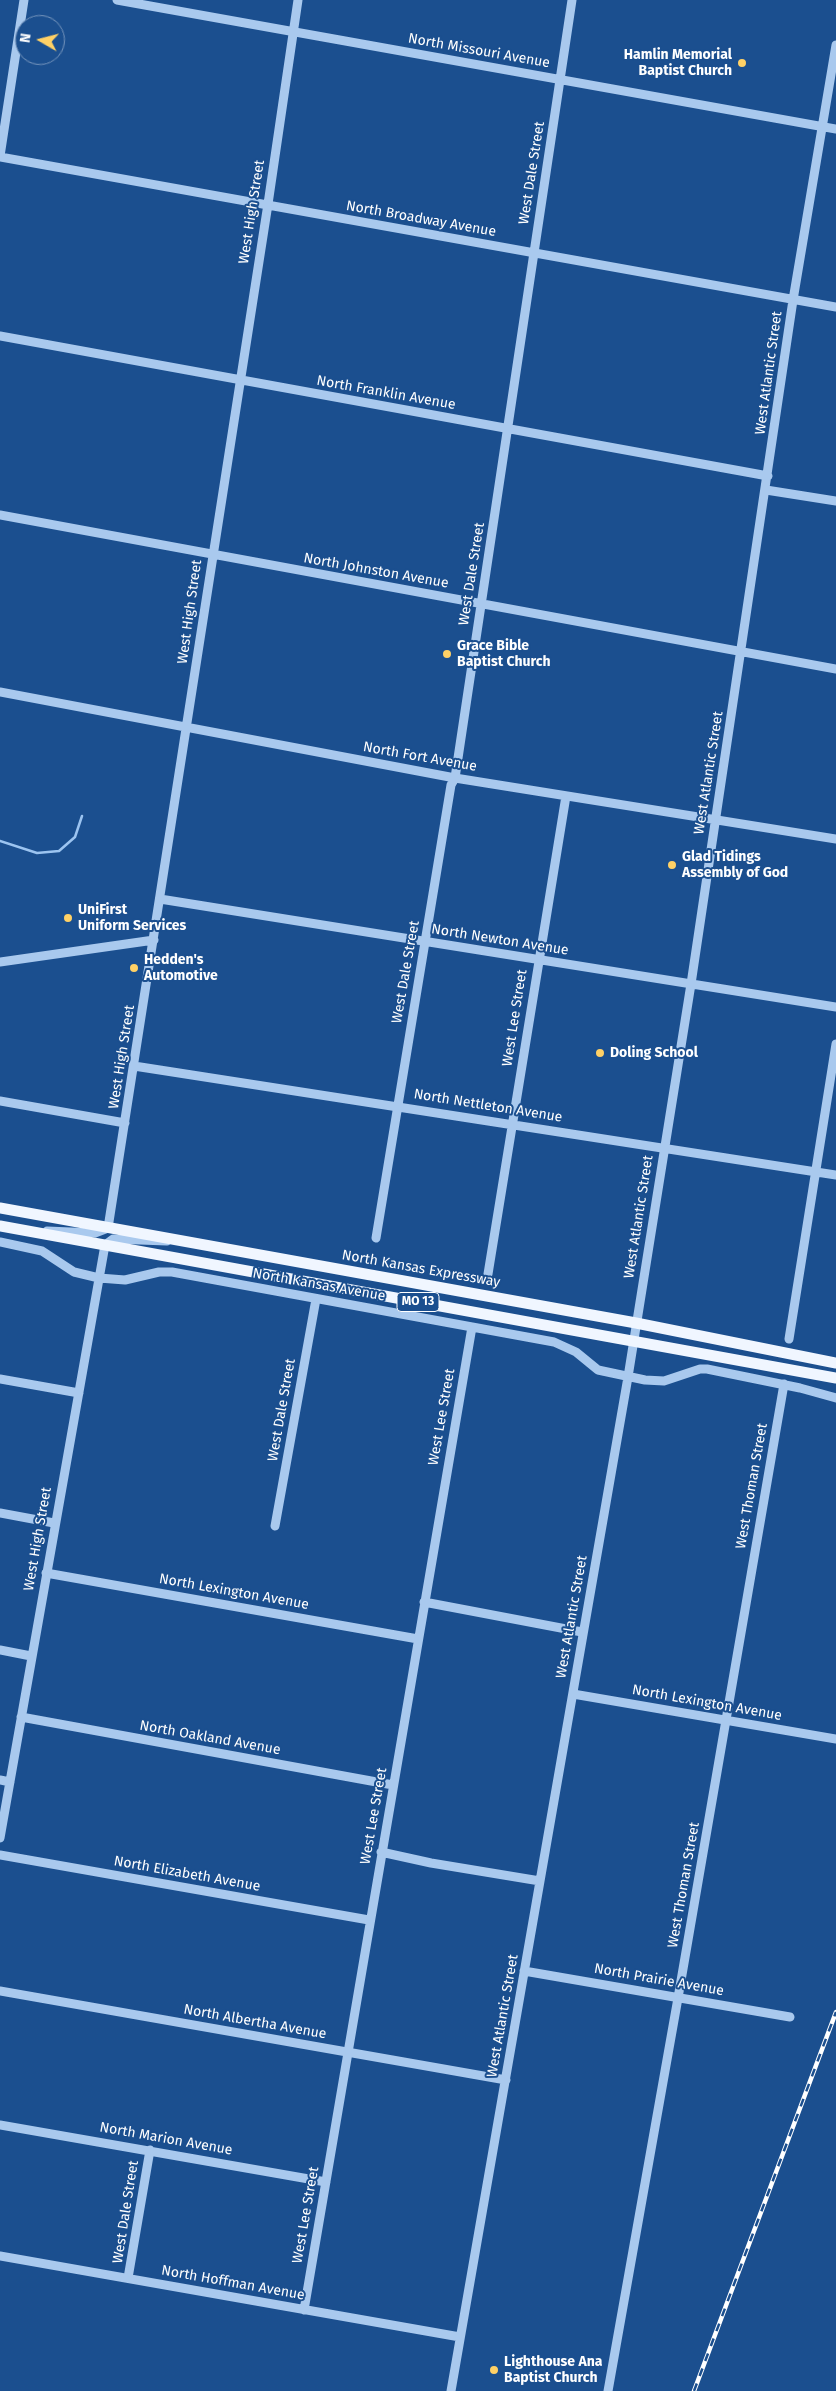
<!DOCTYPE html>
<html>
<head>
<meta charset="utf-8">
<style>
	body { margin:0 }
	#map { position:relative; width:836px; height:2391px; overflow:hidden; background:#1b4f8f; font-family:"Fira Sans",sans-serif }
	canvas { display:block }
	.north { position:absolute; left:15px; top:15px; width:50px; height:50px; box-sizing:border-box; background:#1b4f8f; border:1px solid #7695bc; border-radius:50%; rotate:278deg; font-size:14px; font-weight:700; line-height:20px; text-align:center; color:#fff }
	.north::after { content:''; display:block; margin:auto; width:18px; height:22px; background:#ffd166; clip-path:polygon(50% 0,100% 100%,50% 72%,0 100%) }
</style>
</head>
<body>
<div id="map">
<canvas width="836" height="2391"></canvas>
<div class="north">N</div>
</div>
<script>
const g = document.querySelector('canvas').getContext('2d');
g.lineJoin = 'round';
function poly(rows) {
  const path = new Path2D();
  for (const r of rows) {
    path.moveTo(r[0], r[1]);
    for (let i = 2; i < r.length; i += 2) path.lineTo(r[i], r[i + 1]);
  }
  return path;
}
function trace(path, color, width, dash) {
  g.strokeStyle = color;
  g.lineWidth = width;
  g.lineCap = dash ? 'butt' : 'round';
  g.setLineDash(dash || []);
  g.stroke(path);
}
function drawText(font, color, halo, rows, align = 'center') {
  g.font = font + ' "Fira Sans",sans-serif';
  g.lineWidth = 4;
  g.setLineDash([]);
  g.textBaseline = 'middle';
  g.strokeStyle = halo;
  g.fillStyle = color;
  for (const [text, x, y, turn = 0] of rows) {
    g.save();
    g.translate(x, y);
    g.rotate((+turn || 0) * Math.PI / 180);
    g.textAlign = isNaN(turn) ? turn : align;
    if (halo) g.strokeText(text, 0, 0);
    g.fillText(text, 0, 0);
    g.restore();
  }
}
trace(poly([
	[0,841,37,853,59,851,75,837,82,816]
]), '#9cc4f0', 2.5);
trace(poly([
	[117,0,836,129],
	[0,156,24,0],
	[0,157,836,307],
	[0,336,768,476],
	[766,490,836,501],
	[0,515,836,669],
	[0,692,455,778,836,839],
	[160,899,836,1007],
	[0,962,154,940],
	[134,1066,836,1175],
	[0,1101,125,1123],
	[47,1231,95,1233,108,1228,268,204,298,0],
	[376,1238,451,785,455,778,572,0],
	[0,1242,42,1251,74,1272,99,1278,125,1280,159,1272,172,1272,554,1342,576,1352,598,1370,645,1380,664,1381,700,1369,707,1369,800,1388,836,1398],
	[488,1274,566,796],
	[789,1339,836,1044],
	[0,1379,79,1393],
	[0,1513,54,1523],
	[275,1526,316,1299],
	[46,1573,418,1639],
	[424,1602,582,1632],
	[0,1650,31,1656],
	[573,1694,836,1739],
	[21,1717,393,1785],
	[0,1780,10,1782],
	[0,1838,105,1245,113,1239,167,1241],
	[381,1852,431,1863,540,1881],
	[0,1855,369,1920],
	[524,1971,790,2017],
	[0,1991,506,2080],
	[0,2125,326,2182],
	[0,2256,460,2337],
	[128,2278,150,2150],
	[304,2310,472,1327],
	[451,2391,628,1377,691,984,793,300,836,45],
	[608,2391,678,1998,784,1384]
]), '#a9c9ee', 9);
trace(poly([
	[0,1208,636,1323,836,1363],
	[0,1226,836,1378]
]), '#f0f6ff', 11);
const rail = poly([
	[694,2391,836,2012]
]);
trace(rail, '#fff', 4.5);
trace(rail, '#1b4f8f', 2.5, [8]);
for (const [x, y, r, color] of [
	[742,63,5,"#ffd166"],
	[447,654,5,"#ffd166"],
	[672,865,5,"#ffd166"],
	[68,918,5,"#ffd166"],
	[134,968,5,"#ffd166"],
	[600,1053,5,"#ffd166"],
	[494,2370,5,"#ffd166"]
]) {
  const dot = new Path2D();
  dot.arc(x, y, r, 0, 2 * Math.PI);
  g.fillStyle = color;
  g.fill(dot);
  trace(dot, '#1b4f8f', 2);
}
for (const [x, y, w] of [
	[418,1302,42]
]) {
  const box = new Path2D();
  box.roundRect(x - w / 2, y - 9.5, w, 19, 4);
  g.fillStyle = '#1b4f8f';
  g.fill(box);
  trace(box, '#fff', 1);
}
drawText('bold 12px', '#fff', null, [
	["MO 13",418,1302]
]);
drawText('14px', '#fff', '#1b4f8f', [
	["North Missouri Avenue",479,51,10],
	["West Dale Street",532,173,-81],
	["West High Street",252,212,-81],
	["North Broadway Avenue",421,219,10],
	["West Atlantic Street",769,373,-82],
	["North Franklin Avenue",386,393,10],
	["North Johnston Avenue",376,571,10],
	["West Dale Street",472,574,-81],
	["West High Street",190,612,-82],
	["North Fort Avenue",420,757,10],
	["West Atlantic Street",709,773,-81],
	["North Newton Avenue",500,940,9],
	["West Dale Street",406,972,-80],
	["West Lee Street",515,1018,-81],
	["West High Street",122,1057,-81],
	["North Nettleton Avenue",488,1106,9],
	["West Atlantic Street",639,1217,-81],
	["North Kansas Expressway",421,1269,10],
	["North Kansas Avenue",319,1285,10],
	["West Dale Street",282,1410,-80],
	["West Lee Street",442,1417,-80],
	["West Thoman Street",752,1486,-80],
	["West High Street",38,1539,-80],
	["North Lexington Avenue",234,1592,10],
	["West Atlantic Street",572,1617,-80],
	["North Lexington Avenue",707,1703,10],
	["North Oakland Avenue",210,1738,10],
	["West Lee Street",374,1816,-80],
	["North Elizabeth Avenue",187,1874,10],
	["West Thoman Street",684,1885,-80],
	["North Prairie Avenue",659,1980,10],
	["West Atlantic Street",503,2016,-80],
	["North Albertha Avenue",255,2022,10],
	["North Marion Avenue",166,2139,10],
	["West Dale Street",126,2212,-81],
	["West Lee Street",306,2215,-80],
	["North Hoffman Avenue",233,2283,10]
]);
drawText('bold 14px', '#fff', '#1b4f8f', [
	["Hamlin Memorial",732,55,"right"],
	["Baptist Church",732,71,"right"],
	["Grace Bible",457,646],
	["Baptist Church",457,662],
	["Glad Tidings",682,857],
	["Assembly of God",682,873],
	["UniFirst",78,910],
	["Uniform Services",78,926],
	["Hedden's",144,960],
	["Automotive",144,976],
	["Doling School",610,1053],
	["Lighthouse Ana",504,2362],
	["Baptist Church",504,2378]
], 'left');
</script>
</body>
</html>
